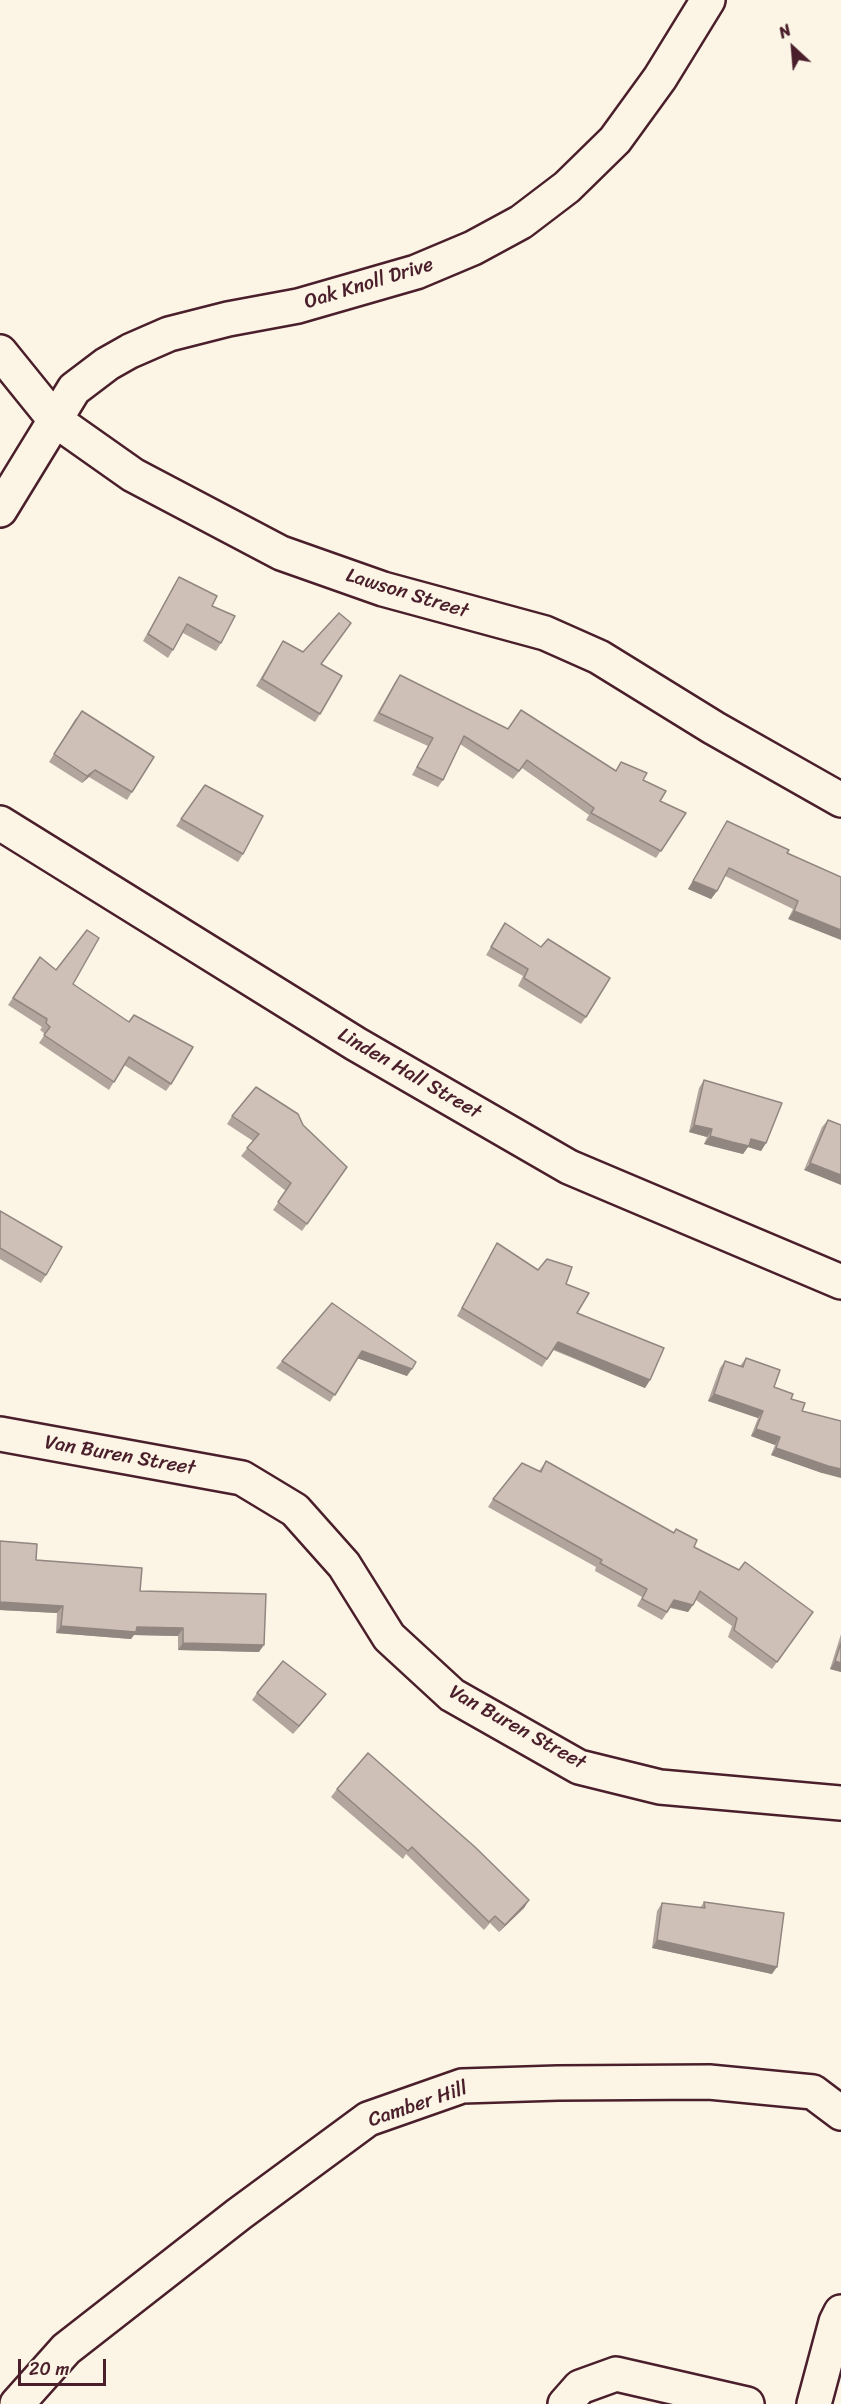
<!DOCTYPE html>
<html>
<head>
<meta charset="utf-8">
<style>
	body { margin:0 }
	#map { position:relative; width:841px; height:2404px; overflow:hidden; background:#fcf5e5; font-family:Sriracha,sans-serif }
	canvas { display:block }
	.north { position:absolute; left:763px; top:18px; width:60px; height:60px; -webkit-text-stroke:4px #fcf5e5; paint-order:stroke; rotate:334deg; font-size:16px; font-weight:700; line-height:24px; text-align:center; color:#4a1f2b }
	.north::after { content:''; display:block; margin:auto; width:21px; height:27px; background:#4a1f2b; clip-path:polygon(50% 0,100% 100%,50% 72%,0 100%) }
	.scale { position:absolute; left:18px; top:2359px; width:88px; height:27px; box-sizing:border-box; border:3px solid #4a1f2b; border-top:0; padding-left:8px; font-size:18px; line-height:21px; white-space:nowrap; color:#4a1f2b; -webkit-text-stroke:4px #fcf5e5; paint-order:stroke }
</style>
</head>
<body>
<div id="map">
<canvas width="841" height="2404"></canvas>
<div class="north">N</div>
<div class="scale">20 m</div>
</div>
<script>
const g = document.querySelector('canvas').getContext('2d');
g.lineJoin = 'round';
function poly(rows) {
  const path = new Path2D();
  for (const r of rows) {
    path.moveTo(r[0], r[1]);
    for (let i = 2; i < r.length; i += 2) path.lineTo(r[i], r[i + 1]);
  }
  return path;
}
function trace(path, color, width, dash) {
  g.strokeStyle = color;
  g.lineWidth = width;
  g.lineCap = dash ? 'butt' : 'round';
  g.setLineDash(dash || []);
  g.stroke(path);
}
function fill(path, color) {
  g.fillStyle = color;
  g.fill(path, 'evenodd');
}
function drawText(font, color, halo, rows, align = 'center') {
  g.font = font + ' Sriracha,sans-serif';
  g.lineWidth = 5;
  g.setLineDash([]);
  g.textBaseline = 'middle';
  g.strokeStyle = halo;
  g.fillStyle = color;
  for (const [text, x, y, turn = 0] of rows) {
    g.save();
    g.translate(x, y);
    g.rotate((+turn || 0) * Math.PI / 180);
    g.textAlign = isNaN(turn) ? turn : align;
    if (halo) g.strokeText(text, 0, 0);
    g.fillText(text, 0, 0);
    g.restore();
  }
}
const minor = poly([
	[0,352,55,420,133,475,281,553,383,589,545,633,599,657,714,728,841,800],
	[0,510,74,389,107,364,130,351,169,334,228,319,298,306,416,272,473,248,521,222,567,187,615,140,660,78,708,0],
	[0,823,356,1044,569,1167,841,1282],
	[0,1434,242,1478,295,1510,344,1565,389,1637,452,1695,579,1767,660,1787,841,1803],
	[17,2404,66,2349,239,2214,368,2119,462,2086,558,2083,709,2082,813,2092,841,2113],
	[565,2404,580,2387,616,2374,747,2404]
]);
const major = poly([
	[814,2404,836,2322,841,2312]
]);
trace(minor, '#4a1f2b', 38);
trace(major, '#4a1f2b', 38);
trace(minor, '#fcf5e5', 33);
trace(major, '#fcf5e5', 33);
fill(poly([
	[179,577,212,606,221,643,216,651,183,633,168,658,143,641,174,585],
	[283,641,321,664,320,714,315,722,256,686,278,649],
	[400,675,508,729,616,771,621,762,643,780,660,801,686,813,656,858,586,820,589,815,522,768,513,779,460,744,443,780,438,787,412,775,428,746,373,721,395,682],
	[76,718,132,792,127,800,89,777,82,783,49,762],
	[205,785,243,854,238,862,176,826],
	[727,821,787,853,841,877,788,919,793,909,725,876,717,891,711,899,688,889,722,829],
	[505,923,586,1017,581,1024,518,986,523,976,486,955],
	[40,957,73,984,171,1084,166,1091,124,1065,109,1090,39,1043,45,1034,40,1030,42,1027,8,1005],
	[704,1080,766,1143,761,1151,748,1147,743,1154,727,1150,704,1144,707,1137,689,1132,699,1088],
	[232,1116,303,1125,347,1167,302,1231,273,1210,286,1191,241,1156,253,1141,227,1124],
	[828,1120,841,1125,804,1170,822,1127],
	[0,1211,46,1275,41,1283,0,1259],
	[497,1243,538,1270,566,1284,577,1313,650,1380,645,1388,553,1350,542,1367,457,1316,492,1251],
	[332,1303,407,1376,357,1358,330,1402,276,1368,282,1361],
	[746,1358,774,1387,791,1399,802,1411,822,1473,771,1455,775,1445,751,1436,758,1418,708,1401,720,1368,725,1361,740,1366],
	[546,1461,673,1533,676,1529,694,1547,813,1612,772,1669,728,1637,732,1626,696,1600,688,1612,670,1608,662,1620,637,1606,642,1597,595,1571,596,1567,488,1507,493,1499,539,1471],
	[0,1541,36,1560,140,1591,259,1652,178,1650,178,1636,134,1635,131,1639,56,1633,57,1613,0,1610],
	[841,1634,841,1672,830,1669],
	[257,1693,326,1694,293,1734,252,1700],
	[337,1789,529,1900,524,1908,499,1932,490,1923,484,1930,406,1854,403,1859,331,1797],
	[704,1902,772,1974,652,1948,657,1911,662,1903,700,1908]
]), '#b2a59d');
fill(poly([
	[95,770,89,777,82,783,87,776],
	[693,881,717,891,711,899,688,889],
	[794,911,841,930,841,940,788,919],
	[694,1125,712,1129,707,1137,689,1132],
	[710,1136,751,1139,766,1143,761,1151,748,1147,743,1154,704,1144],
	[810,1163,841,1175,841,1185,804,1170],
	[558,1342,650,1380,645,1388,553,1349],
	[362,1351,412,1369,407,1376,357,1358],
	[714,1394,763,1411,758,1418,708,1401],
	[756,1429,780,1437,775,1445,751,1436],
	[776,1448,841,1469,841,1478,822,1473,771,1455],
	[674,1600,693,1605,688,1612,669,1607],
	[0,1602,63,1606,57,1613,0,1610],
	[61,1626,137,1627,183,1628,178,1636,134,1635,131,1639,56,1633],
	[183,1643,264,1645,259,1652,178,1650],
	[835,1661,841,1663,841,1672,830,1669],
	[326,1694,320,1702,293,1734,299,1726],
	[529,1900,524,1908,499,1932,505,1925],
	[657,1940,777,1967,772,1974,652,1948]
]), '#918680');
const building = poly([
	[179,577,217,596,212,606,235,616,221,643,187,624,173,650,148,634,179,577],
	[339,613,351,623,321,664,342,676,320,714,262,679,283,641,303,652,339,613],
	[400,675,508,729,521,710,616,771,621,762,647,773,643,780,666,791,660,801,686,813,661,851,591,813,594,808,527,760,519,771,464,736,443,780,417,767,433,738,379,713,400,675],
	[82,711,154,757,132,792,95,770,87,776,54,754,82,711],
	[205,785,263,816,243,854,181,819,205,785],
	[727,821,789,850,787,853,841,877,841,930,794,911,798,901,729,868,717,891,693,881,727,821],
	[505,923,541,947,548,939,610,978,586,1017,524,978,528,969,491,947,505,923],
	[87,930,99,938,73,984,129,1022,134,1015,193,1047,171,1084,129,1057,114,1082,44,1035,50,1027,46,1023,47,1019,13,998,40,957,56,970,87,930],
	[704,1080,782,1103,766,1143,751,1139,749,1146,732,1142,710,1136,712,1129,694,1125,704,1080],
	[256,1087,298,1114,303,1125,347,1167,307,1224,278,1202,291,1183,247,1148,259,1134,232,1116,256,1087],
	[828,1120,841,1125,841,1175,810,1163,828,1120],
	[0,1211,62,1247,46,1275,0,1248,0,1211],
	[497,1243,538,1270,547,1259,572,1267,566,1284,589,1293,577,1313,664,1348,650,1380,558,1342,547,1359,462,1308,497,1243],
	[332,1303,416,1362,412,1369,362,1351,335,1395,282,1361,332,1303],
	[746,1358,780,1370,774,1387,793,1394,791,1399,805,1403,802,1411,841,1421,841,1469,828,1466,776,1448,780,1437,756,1429,763,1411,714,1394,725,1361,743,1367,746,1358],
	[546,1461,674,1533,676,1529,697,1540,694,1547,739,1570,745,1562,813,1612,777,1662,734,1630,737,1618,700,1591,693,1605,674,1600,667,1612,642,1599,647,1589,600,1563,602,1560,493,1499,522,1463,541,1472,546,1461],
	[0,1541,37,1544,36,1560,142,1568,140,1591,266,1594,264,1645,183,1643,183,1628,137,1627,136,1632,61,1626,63,1606,0,1602,0,1541],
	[841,1643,841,1663,835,1661,841,1643],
	[283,1661,326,1694,299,1726,257,1693,283,1661],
	[368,1753,475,1847,529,1900,505,1925,495,1916,489,1922,412,1847,408,1851,337,1789,368,1753],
	[704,1902,784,1913,777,1967,657,1940,662,1903,705,1908,704,1902]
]);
fill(building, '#cfc0b7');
trace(building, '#918680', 1.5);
drawText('20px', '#4a1f2b', '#fcf5e5', [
	["Oak Knoll Drive",369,284,-17],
	["Lawson Street",407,594,17],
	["Linden Hall Street",409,1074,30],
	["Van Buren Street",120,1456,10],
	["Van Buren Street",517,1728,29],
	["Camber Hill",418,2105,-19]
]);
</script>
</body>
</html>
